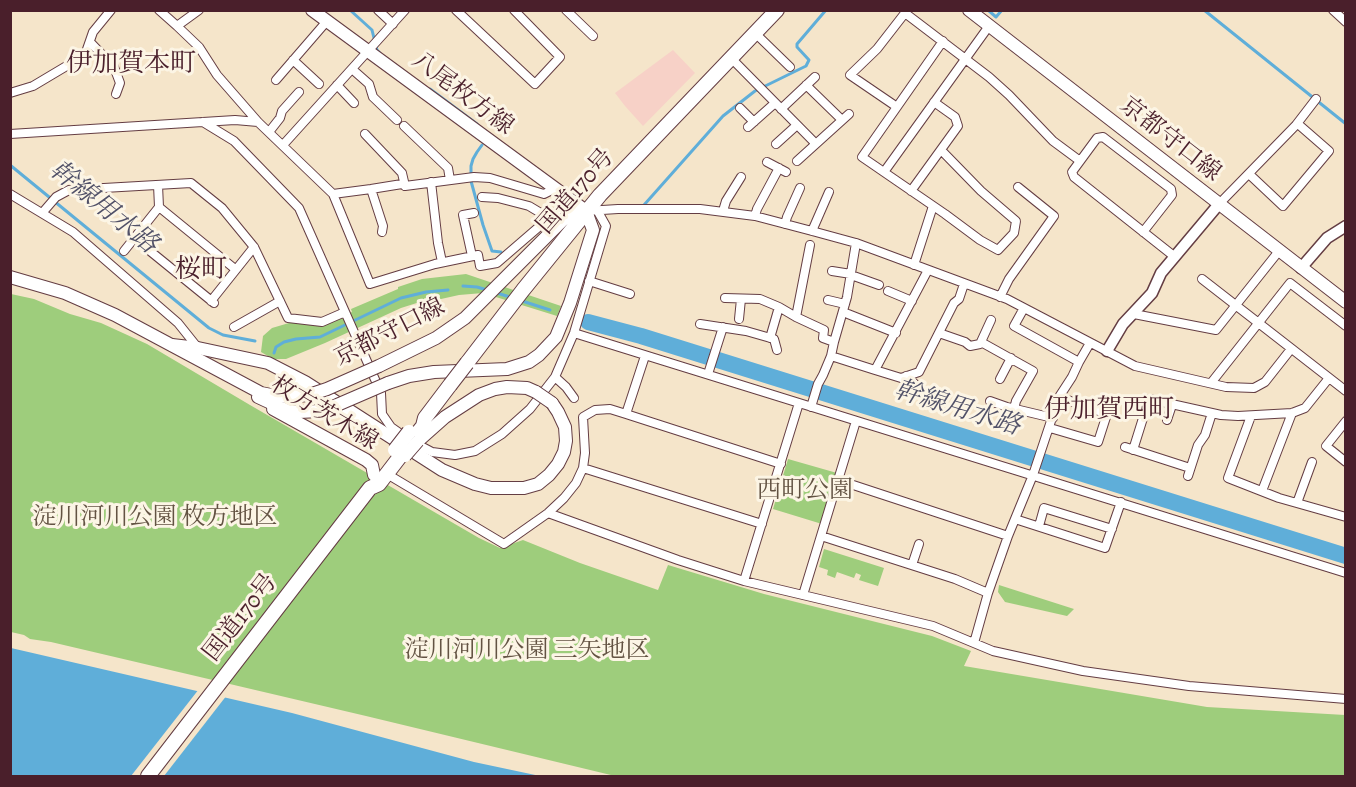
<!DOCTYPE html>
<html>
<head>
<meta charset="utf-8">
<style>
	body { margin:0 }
	#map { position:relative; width:1356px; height:787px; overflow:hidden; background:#f5e5ca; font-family:Alegreya,serif }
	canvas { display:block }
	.frame { position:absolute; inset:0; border:12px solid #4a1f2b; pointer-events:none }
</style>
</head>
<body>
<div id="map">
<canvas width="1356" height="787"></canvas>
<div class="frame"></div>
</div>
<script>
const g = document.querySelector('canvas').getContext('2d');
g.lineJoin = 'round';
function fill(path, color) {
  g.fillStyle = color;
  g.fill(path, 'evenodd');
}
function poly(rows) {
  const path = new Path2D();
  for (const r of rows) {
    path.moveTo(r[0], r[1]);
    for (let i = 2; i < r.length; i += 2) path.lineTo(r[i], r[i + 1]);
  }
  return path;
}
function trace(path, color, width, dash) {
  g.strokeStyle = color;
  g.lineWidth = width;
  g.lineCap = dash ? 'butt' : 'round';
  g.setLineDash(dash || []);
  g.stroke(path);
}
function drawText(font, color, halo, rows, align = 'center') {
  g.font = font + ' Alegreya,"Noto Serif JP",serif';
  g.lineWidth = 6;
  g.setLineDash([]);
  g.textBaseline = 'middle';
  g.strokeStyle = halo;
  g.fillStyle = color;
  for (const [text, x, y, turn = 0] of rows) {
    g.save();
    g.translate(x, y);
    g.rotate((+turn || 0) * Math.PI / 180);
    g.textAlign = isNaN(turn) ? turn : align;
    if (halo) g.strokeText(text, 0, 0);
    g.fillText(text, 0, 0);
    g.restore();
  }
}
fill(poly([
	[673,50,695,73,643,126,625,106,615,93]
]), '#f7d1c7');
fill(poly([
	[466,274,561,306,557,316,483,293,459,295,441,299,423,301,401,308,325,343,286,359,273,359,261,352,263,336,272,328,289,323,311,323,343,316,352,312,351,309,398,289,398,287,422,279],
	[11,294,34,299,70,314,101,323,147,344,250,405,479,538,500,548,523,540,580,563,658,590,668,565,764,594,932,636,971,651,964,666,1207,707,1345,715,1345,776,615,776,366,716,51,642,30,639,24,635,11,632],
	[788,459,837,473,822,524,773,509],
	[824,549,884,568,878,586,859,580,861,575,856,573,854,578,837,572,835,578,827,575,828,570,819,567],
	[999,585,1074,609,1067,616,1005,602,998,592]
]), '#9ecd7c');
fill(poly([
	[11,648,292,713,474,762,540,776,11,776]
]), '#5faed9');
fill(poly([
	[199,689,227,695,164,776,131,776]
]), '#f5e5ca');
trace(poly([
	[350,10,372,30,377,50,379,52],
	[988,10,996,17,1002,10],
	[1204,10,1346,124],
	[430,89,477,124],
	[482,145,477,152,473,159,471,166,471,181,483,225,492,251,501,252],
	[10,165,209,328,223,335,255,341],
	[644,205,723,116,755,91,806,66,809,60,797,47,797,44,826,10],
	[463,286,477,287,487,290],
	[497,293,513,298],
	[519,300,550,310],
	[274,353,276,347,284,342,296,339,320,337,401,298,426,292,448,290]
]), '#5faed9', 3);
trace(poly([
	[588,322,641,336,1346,556]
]), '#5faed9', 16);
const minor = poly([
	[159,10,177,26,199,47,217,75,258,122,333,194,371,189,402,184,405,186,474,177,490,178,544,194,554,189],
	[378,10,393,24],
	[456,10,535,84,560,57,514,10],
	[566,10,593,36],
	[1333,10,1346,22],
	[177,26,199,10],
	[755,33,790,67],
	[90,42,114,67,120,83,116,94],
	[731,58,816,144],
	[293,60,319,84],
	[352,69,369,84,373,97,397,120],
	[276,80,327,21],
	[337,85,354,103],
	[806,85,842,120],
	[10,93,33,86,85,55,93,32,111,10],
	[897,107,850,75,877,49,905,13,989,77,1009,95,1053,141,1080,161],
	[740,108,754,122],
	[781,109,815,77],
	[203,122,234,141,299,208,381,393,382,414,391,427,411,441,432,452,455,455,475,451,502,434,530,409,555,377,574,333,606,226,597,210],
	[404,126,448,168,450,180],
	[748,127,775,103],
	[269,132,280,118,282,111,299,92],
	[10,134,235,120,258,122],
	[365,134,402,173,405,186],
	[776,144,797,125],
	[283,145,405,10],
	[942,151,981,191,1016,221,1014,233,998,250,980,240,945,214,862,157,943,41],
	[797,161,849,114],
	[767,162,786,172],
	[884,172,989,26],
	[1249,174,1283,206,1329,151,1298,124],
	[431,182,438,243,442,262],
	[371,189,383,226,382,232],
	[911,191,958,126,955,117,934,102],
	[10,194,73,232,178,323,198,348],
	[333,194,370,284,435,264,478,255,480,266,497,263,570,200],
	[482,197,498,198,529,206,549,218],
	[1219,204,1296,125,1316,99],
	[159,207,235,269],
	[586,211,618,209,700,209,755,216,812,231,856,243,1007,299,1135,366,1226,387,1254,388,1265,382,1291,349],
	[723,211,726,201,741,177],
	[43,212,56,197,69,190,191,183,222,208,254,247,288,318,322,322,345,312],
	[755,216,757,209,779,168],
	[785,224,787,217,800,188],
	[812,231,829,192],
	[1143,232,1172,195,1171,189,1103,137,1097,138,1072,172,1074,177,1175,257],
	[134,238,214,303],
	[124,251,159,207,158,185],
	[472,256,463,215,474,213],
	[914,265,933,206],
	[832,271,851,274],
	[851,275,879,285],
	[1202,279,1346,391],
	[589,281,630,294],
	[888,291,912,301],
	[1000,297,1009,279,1054,216,1018,187],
	[725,298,760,299,779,307,796,317,824,330,823,338,834,342,831,356,875,370,928,270],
	[828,300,845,304],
	[211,301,254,247],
	[1024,308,1014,326,1079,362],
	[848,314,896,333],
	[1134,314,1216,330,1279,251],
	[796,317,810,245],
	[739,319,741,299],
	[700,324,746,331,774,339,777,350],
	[234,327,280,301],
	[574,333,1346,573],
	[939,333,965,342,970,346,980,344,991,320],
	[770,338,779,307],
	[834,342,847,297,856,243],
	[981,342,1033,371,1016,401,1014,409],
	[875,370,901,378,919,372,954,303,959,299,964,284],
	[708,374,723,327],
	[906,376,916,385],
	[555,377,566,387,574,398],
	[1000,379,1011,358],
	[1211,383,1290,283,1346,326],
	[990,401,1007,407,1053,418],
	[811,407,818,384,823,375,831,356],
	[626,414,781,464],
	[1251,416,1228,478,1279,498,1346,517],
	[1167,420,1172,405],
	[1346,421,1326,446,1346,462],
	[1050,428,1098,442,1107,414,1059,397],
	[1125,447,1190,468],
	[1133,450,1149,399,1221,415,1238,416,1292,413,1305,408,1329,378],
	[583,468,762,524],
	[387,474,504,544,548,513,564,498,576,483,583,468,585,453,583,417,595,410,610,409,626,414,645,356],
	[1188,476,1198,445,1205,435,1212,413],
	[838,480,1008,536],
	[1262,491,1292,413],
	[1297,503,1312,462],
	[548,513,678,560,744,581,933,626,993,651,1083,671,1189,686,1346,699],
	[1015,519,1105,548,1121,502],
	[1039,526,1044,508,1112,529],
	[821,536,955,579,988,593],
	[912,565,919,544],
	[744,581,799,403],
	[803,595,856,421],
	[974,643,988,593,1008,536,1033,475,1059,397,1072,377,1079,362,1090,343]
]);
const tertiary = poly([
	[1301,268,1327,238,1346,226],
	[1107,351,1123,324,1152,293,1161,273,1219,204]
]);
const secondary = poly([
	[172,345,198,348,268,363,305,382,442,470,475,484,491,488,524,488,538,484,549,475,558,464,564,452,566,441,565,427,558,412,552,403],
	[273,409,366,460,372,465,374,475],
	[418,441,445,417,479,395,495,389,507,387,527,388,536,392]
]);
const primary = poly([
	[312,10,586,211],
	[969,10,1346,302],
	[10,277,65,293,115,315,261,393,281,397,309,395],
	[379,366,436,338,465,318,563,220,586,211],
	[388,383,409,376,434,372,507,369,529,362,539,355,556,337,570,303,593,230,586,211],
	[258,397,288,411,299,412,320,411]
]);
const trunk = poly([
	[467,363,523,290,600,195,777,10],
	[415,436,423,426,425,418,450,385],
	[148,776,370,488,379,484,402,454]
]);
trace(minor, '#643d43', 10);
trace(tertiary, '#643d43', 13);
trace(secondary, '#643d43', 14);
trace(primary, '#643d43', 14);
trace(trunk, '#643d43', 16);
trace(minor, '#fff', 8);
trace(tertiary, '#fff', 10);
trace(secondary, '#fff', 12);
trace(primary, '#fff', 12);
trace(trunk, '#fff', 14);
const secondaryBridge = poly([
	[536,392,552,403],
	[405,456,418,441]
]);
const primaryBridge = poly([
	[309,395,327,389,379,366],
	[320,411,337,405,388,383]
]);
const trunkBridge = poly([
	[450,385,467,363],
	[395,450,409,432]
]);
trace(secondaryBridge, '#643d43', 14, []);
trace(primaryBridge, '#643d43', 14, []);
trace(trunkBridge, '#643d43', 16, []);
trace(secondaryBridge, '#fff', 12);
trace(primaryBridge, '#fff', 12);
trace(trunkBridge, '#fff', 14);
drawText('24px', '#4a1f2b', '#fcf5e5', [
	["八尾枚方線",462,94,37],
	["京都守口線",1170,140,38],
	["国道170号",576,192,-49],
	["京都守口線",390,333,-27],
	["枚方茨木線",324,414,31],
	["国道170号",241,618,-52]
]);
drawText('24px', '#635343', '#fcf5e5', [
	["西町公園",805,491],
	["淀川河川公園 枚方地区",155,518],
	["淀川河川公園 三矢地区",527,651]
]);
drawText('26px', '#4a1f2b', '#fcf5e5', [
	["伊加賀本町",131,65],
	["桜町",201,271],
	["伊加賀西町",1109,411]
]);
drawText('italic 26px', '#515168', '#fcf5e5', [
	["幹線用水路",103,208,39],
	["幹線用水路",957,409,17]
]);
</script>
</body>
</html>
